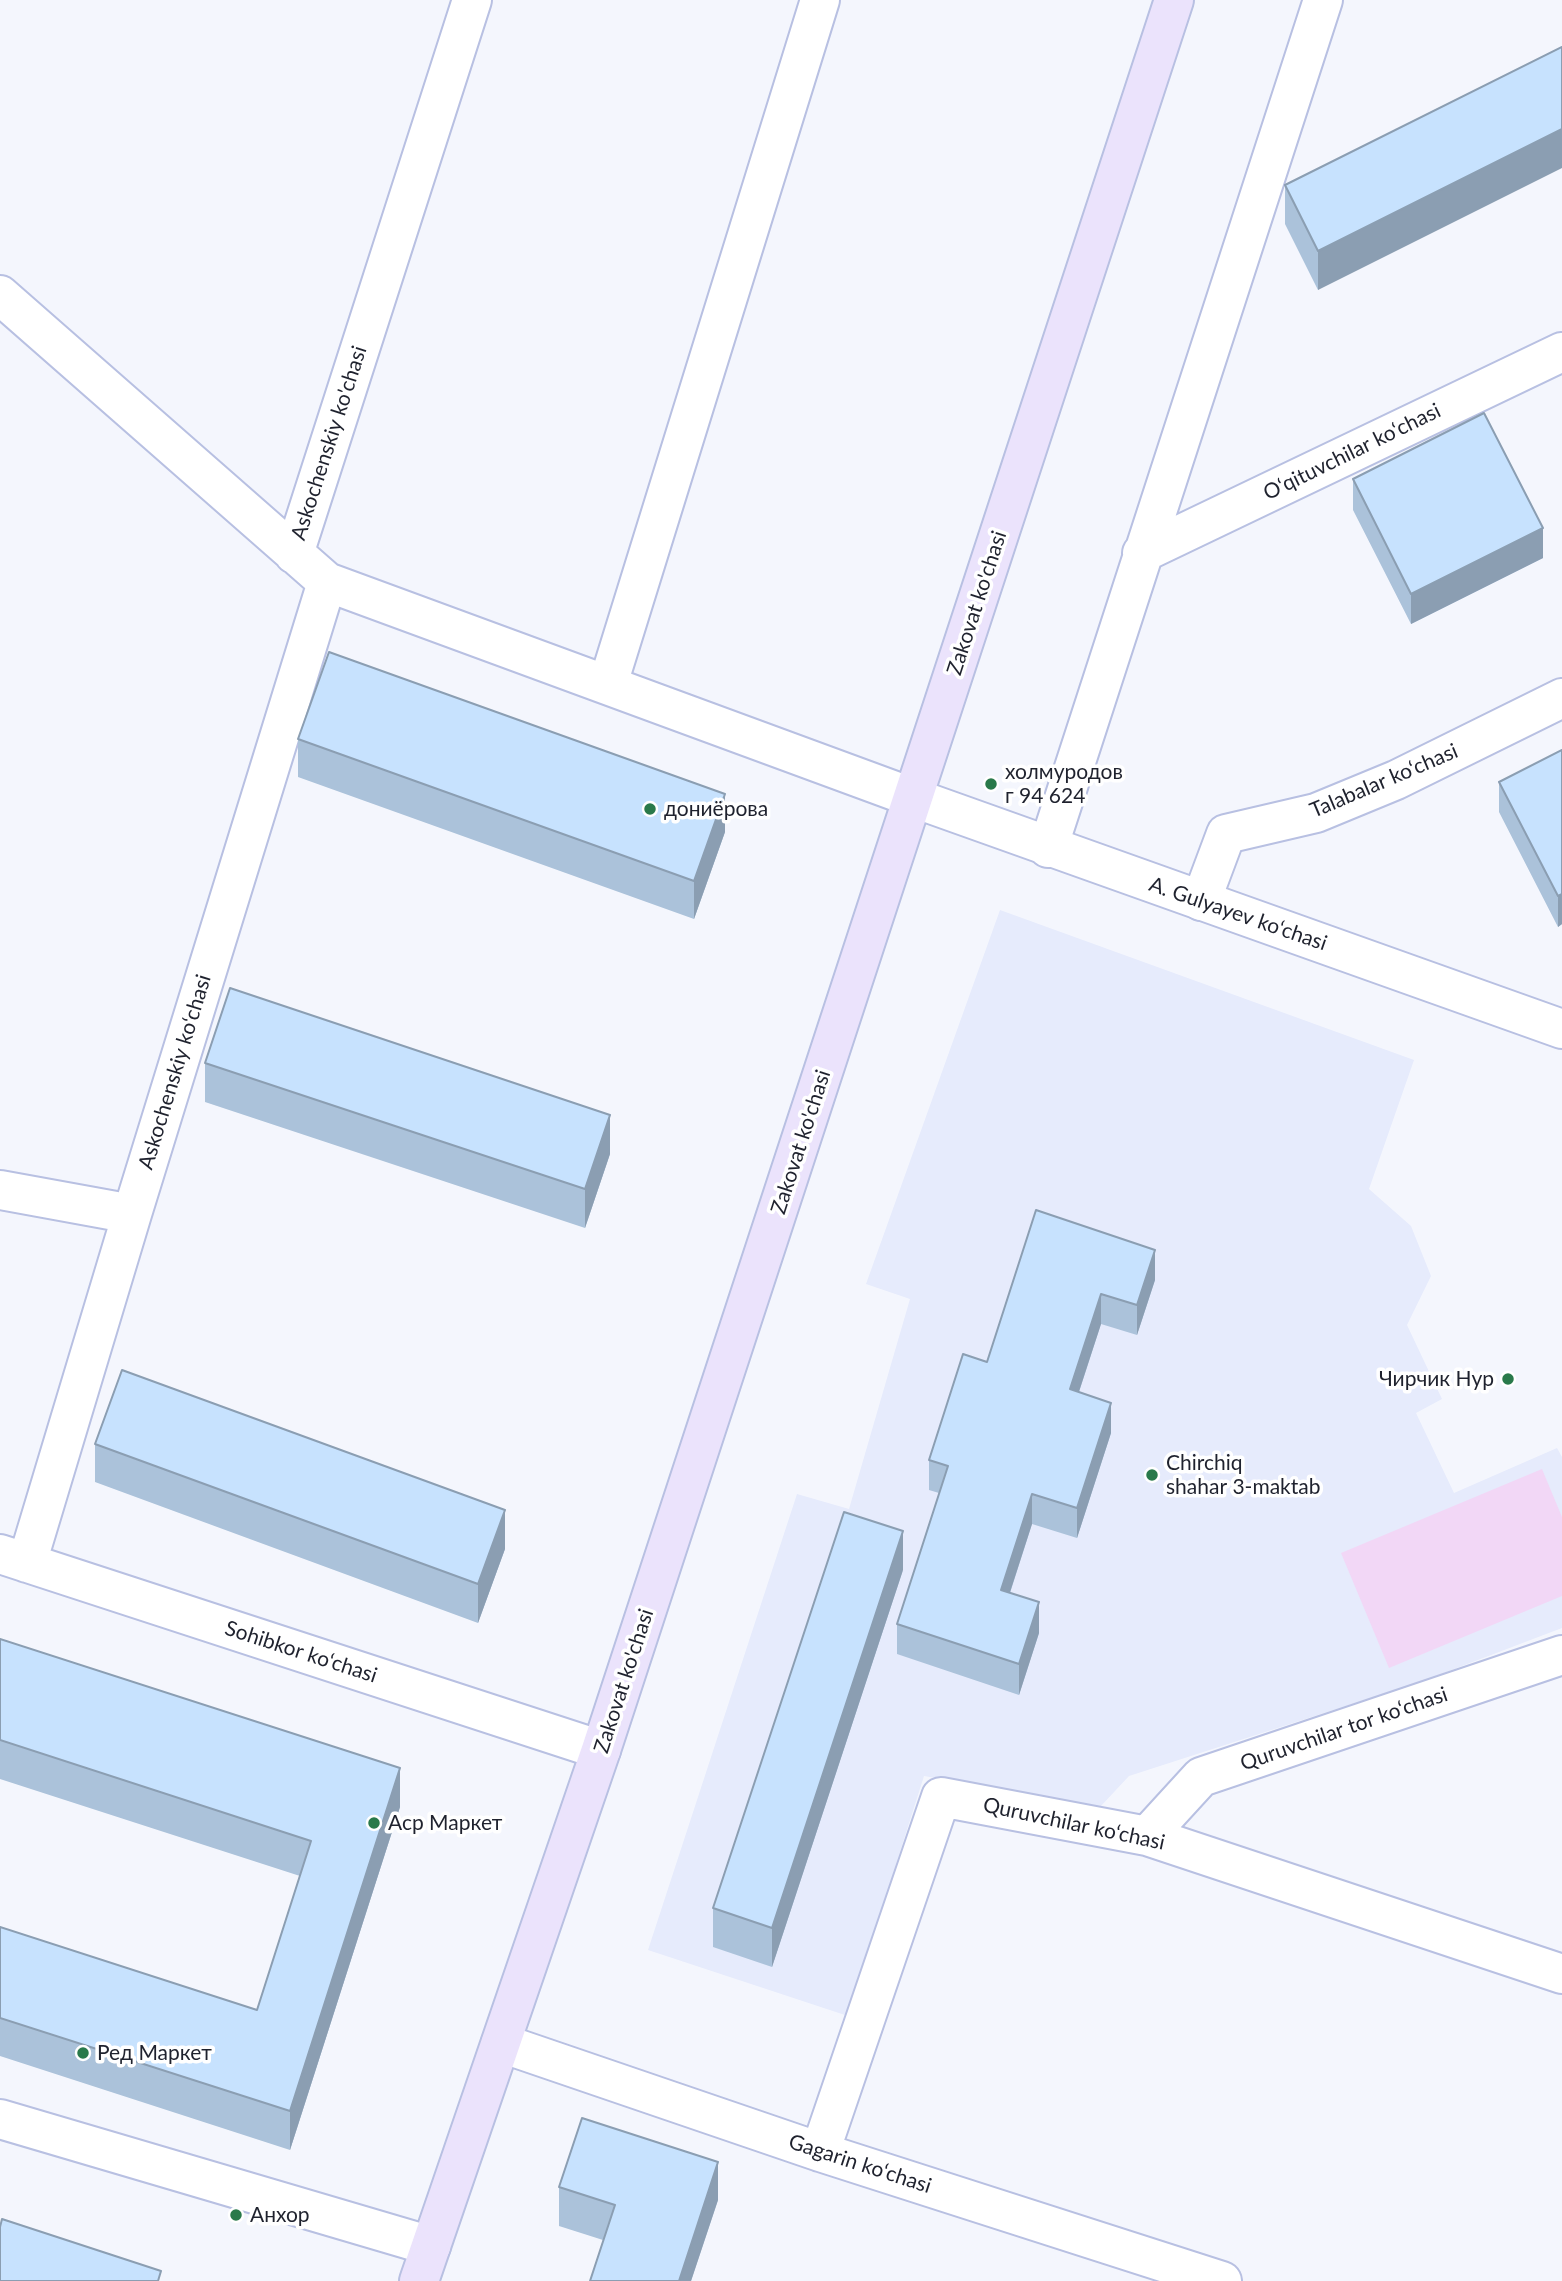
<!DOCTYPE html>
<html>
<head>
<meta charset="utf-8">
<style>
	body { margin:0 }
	canvas { display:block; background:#f4f6fd }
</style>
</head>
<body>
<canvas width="1562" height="2281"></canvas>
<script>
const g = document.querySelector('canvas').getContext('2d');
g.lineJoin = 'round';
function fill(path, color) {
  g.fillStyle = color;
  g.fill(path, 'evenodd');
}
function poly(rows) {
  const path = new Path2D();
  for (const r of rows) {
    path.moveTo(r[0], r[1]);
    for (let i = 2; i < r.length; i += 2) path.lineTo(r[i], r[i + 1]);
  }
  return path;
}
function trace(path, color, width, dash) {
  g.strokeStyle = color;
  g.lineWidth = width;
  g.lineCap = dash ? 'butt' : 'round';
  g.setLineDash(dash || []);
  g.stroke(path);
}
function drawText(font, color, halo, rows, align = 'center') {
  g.font = font + ' Lato,sans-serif';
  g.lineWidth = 7;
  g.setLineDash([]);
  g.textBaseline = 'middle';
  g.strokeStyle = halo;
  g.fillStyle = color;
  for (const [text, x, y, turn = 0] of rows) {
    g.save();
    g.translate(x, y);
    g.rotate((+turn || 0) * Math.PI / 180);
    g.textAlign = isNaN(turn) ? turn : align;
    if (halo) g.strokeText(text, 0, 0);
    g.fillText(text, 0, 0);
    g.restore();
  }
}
fill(poly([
	[1000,910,1414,1060,1369,1189,1411,1226,1431,1276,1407,1325,1442,1399,1416,1413,1454,1493,1557,1448,1562,1457,1562,1628,1420,1682,1129,1776,1101,1806,924,1776,848,2016,648,1950,797,1494,849,1509,910,1299,866,1284]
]), '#e6ebfc');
fill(poly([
	[1542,1469,1562,1517,1562,1596,1389,1668,1341,1553]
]), '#f2d7f6');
const minor = poly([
	[0,295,327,582,914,798],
	[1142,553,1562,352],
	[294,554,472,0],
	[608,684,820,0],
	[1048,848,1323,0],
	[1201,901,1226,834,1316,813,1396,780,1562,698],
	[0,1190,132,1214],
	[0,1554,601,1750],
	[27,1563,132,1214,327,582],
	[1147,1836,1201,1777,1562,1655],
	[501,2043,820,2152,1222,2281],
	[0,2119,431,2246],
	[820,2152,941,1797,1147,1836,1562,1974]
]);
const tertiary = poly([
	[914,798,1562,1029]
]);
const secondary = poly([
	[419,2281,601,1750,1174,0]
]);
trace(minor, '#b8c0e2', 42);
trace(tertiary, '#b8c0e2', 42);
trace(secondary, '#b8c0e2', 42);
trace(minor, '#fff', 38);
trace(tertiary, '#fff', 38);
trace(secondary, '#ebe3fc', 38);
fill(poly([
	[1562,47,1318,290,1285,224,1285,185],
	[1353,479,1543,558,1411,624,1353,510],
	[298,739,725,832,694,919,298,777],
	[1562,750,1562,924,1558,927,1499,812,1499,782],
	[205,1063,610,1154,585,1228,205,1102],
	[1036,1210,1155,1280,1137,1335,1101,1324,1079,1392,1111,1433,1077,1538,1032,1524,1010,1593,1039,1633,1019,1695,897,1654,897,1624,939,1493,929,1490,929,1460,987,1362],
	[95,1444,505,1549,478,1623,95,1482],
	[903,1570,772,1967,713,1947,713,1908],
	[0,1639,400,1807,290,2150,0,2056,0,1927,257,2010,300,1876,0,1779],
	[559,2187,718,2200,691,2281,590,2281,603,2240,559,2226]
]), '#abc2da');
fill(poly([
	[1562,129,1562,168,1318,290,1318,251],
	[1543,528,1543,558,1411,624,1411,594],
	[725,794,725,832,694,919,694,881],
	[1562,894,1562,924,1558,927,1558,896],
	[610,1115,610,1154,585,1228,585,1189],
	[1155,1250,1155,1280,1137,1335,1137,1305],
	[1101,1294,1101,1324,1070,1419,1070,1389],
	[1111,1403,1111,1433,1077,1538,1077,1508],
	[1032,1494,1032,1524,1001,1620,1001,1590],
	[505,1510,505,1549,478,1623,478,1584],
	[903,1531,903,1570,772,1967,772,1928],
	[1039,1602,1039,1633,1019,1695,1019,1664],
	[400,1768,400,1807,290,2150,290,2111],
	[718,2162,718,2200,691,2281,679,2281]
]), '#8b9eb2');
const building = poly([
	[1562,47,1562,129,1318,251,1285,185,1562,47],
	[1484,413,1543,528,1411,594,1353,479,1484,413],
	[329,652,725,794,694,881,298,739,329,652],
	[1562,750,1562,894,1558,896,1499,782,1562,750],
	[230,988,610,1115,585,1189,205,1063,230,988],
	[1036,1210,1155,1250,1137,1305,1101,1294,1070,1389,1111,1403,1077,1508,1032,1494,1001,1590,1039,1602,1019,1664,897,1624,948,1466,929,1460,963,1354,987,1362,1036,1210],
	[122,1370,505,1510,478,1584,95,1444,122,1370],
	[844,1512,903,1531,772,1928,713,1908,844,1512],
	[0,1639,400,1768,290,2111,0,2018,0,1927,257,2010,311,1841,0,1740,0,1639],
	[582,2118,718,2162,679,2281,590,2281,615,2205,559,2187,582,2118],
	[2,2219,161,2271,158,2281,0,2281,0,2227,2,2219]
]);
fill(building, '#c7e2fe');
trace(building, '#8b9eb2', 2);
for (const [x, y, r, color] of [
	[991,784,7,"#29794a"],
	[650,809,7,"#29794a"],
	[1508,1379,7,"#29794a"],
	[1152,1475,7,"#29794a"],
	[374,1823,7,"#29794a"],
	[83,2053,7,"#29794a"],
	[236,2215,7,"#29794a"]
]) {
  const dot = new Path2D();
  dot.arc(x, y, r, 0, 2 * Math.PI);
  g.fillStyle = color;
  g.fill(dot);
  trace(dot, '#fff', 2.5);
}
drawText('21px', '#1f222e', '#fff', [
	["Askochenskiy ko'chasi",329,443,-72],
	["O‘qituvchilar ko‘chasi",1352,452,-26],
	["Zakovat ko'chasi",977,603,-72],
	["Talabalar ko‘chasi",1384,781,-23],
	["A. Gulyayev ko‘chasi",1238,914,19],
	["Askochenskiy ko‘chasi",175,1072,-73],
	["Zakovat ko'chasi",801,1142,-72],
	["Sohibkor ko‘chasi",301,1652,18],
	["Zakovat ko'chasi",624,1681,-72],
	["Quruvchilar tor ko‘chasi",1344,1729,-19],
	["Quruvchilar ko‘chasi",1074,1824,12],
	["Gagarin ko‘chasi",860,2164,18]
]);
drawText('21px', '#1f222e', '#fff', [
	["холмуродов",1005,772],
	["г 94 624",1005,796],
	["дониёрова",664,809],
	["Чирчик Нур",1494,1379,"right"],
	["Chirchiq",1166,1463],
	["shahar 3-maktab",1166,1487],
	["Аср Маркет",388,1823],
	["Ред Маркет",97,2053],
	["Анхор",250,2215]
], 'left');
</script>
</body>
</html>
